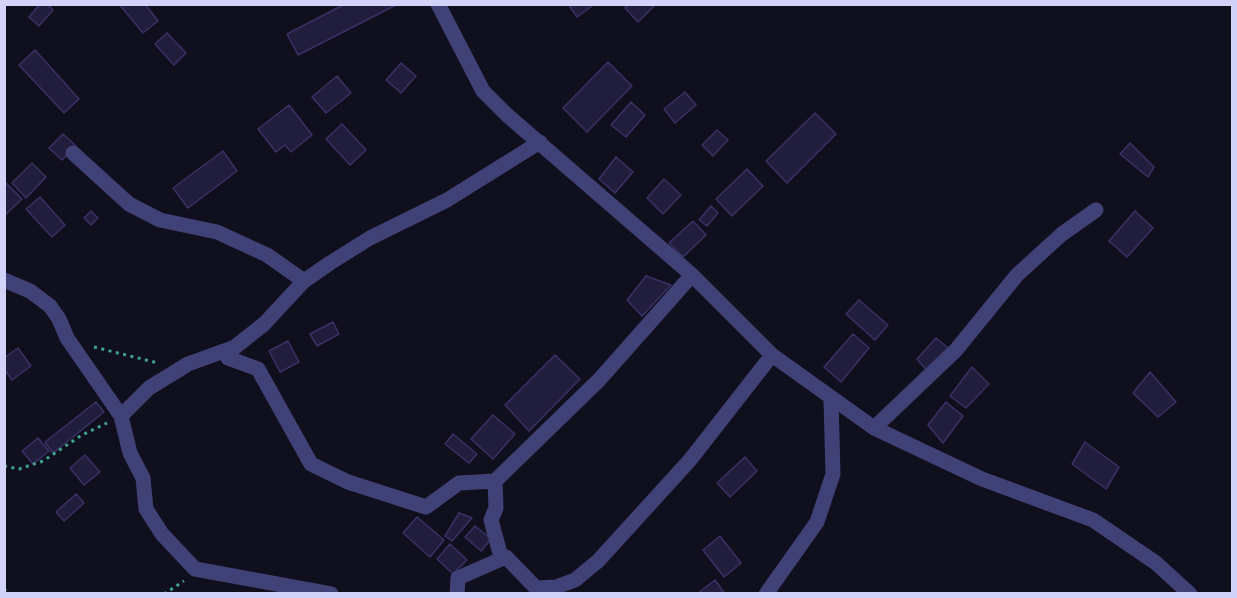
<!DOCTYPE html>
<html>
<head>
<meta charset="utf-8">
<style>
	body { margin:0 }
	#map { position:relative; width:1237px; height:598px; overflow:hidden; background:#100f1e; font-family:Helvetica,sans-serif }
	canvas { display:block }
	.frame { position:absolute; inset:0; border:6px solid #d3d2f9; pointer-events:none }
</style>
</head>
<body>
<div id="map">
<canvas width="1237" height="598"></canvas>
<div class="frame"></div>
</div>
<script>
const g = document.querySelector('canvas').getContext('2d');
g.lineJoin = 'round';
function fill(path, color) {
  g.fillStyle = color;
  g.fill(path, 'evenodd');
}
function poly(rows) {
  const path = new Path2D();
  for (const r of rows) {
    path.moveTo(r[0], r[1]);
    for (let i = 2; i < r.length; i += 2) path.lineTo(r[i], r[i + 1]);
  }
  return path;
}
function trace(path, color, width, dash) {
  g.strokeStyle = color;
  g.lineWidth = width;
  g.lineCap = dash ? 'butt' : 'round';
  g.setLineDash(dash || []);
  g.stroke(path);
}
const building = poly([
	[40,4,47,4,53,10,39,26,29,17,40,4],
	[119,4,145,4,158,21,143,33,119,4],
	[345,4,398,4,298,55,287,34,345,4],
	[568,4,595,4,577,17,568,4],
	[629,4,656,4,638,22,625,8,629,4],
	[167,33,186,53,174,65,155,44,167,33],
	[35,50,79,99,64,113,19,65,35,50],
	[608,62,632,86,587,132,563,108,608,62],
	[401,63,416,76,401,93,386,80,401,63],
	[337,76,351,93,326,113,312,97,337,76],
	[685,92,696,105,675,123,664,109,685,92],
	[631,102,645,115,626,137,611,125,631,102],
	[289,105,312,135,291,152,285,145,276,152,258,129,289,105],
	[815,113,836,134,787,183,766,161,815,113],
	[342,124,366,150,350,165,326,139,342,124],
	[717,130,728,140,713,156,702,145,717,130],
	[63,134,76,146,62,160,49,148,63,134],
	[1130,143,1154,167,1148,177,1120,154,1130,143],
	[223,151,237,171,188,208,173,188,223,151],
	[616,157,633,172,615,193,599,179,616,157],
	[32,163,46,177,26,198,12,183,32,163],
	[747,169,763,186,732,216,716,199,747,169],
	[664,179,681,195,663,214,647,198,664,179],
	[4,181,22,199,4,216,4,181],
	[40,197,65,225,52,237,26,209,40,197],
	[711,206,718,213,707,226,699,220,711,206],
	[91,211,98,218,91,225,84,218,91,211],
	[1135,211,1153,228,1127,257,1109,241,1135,211],
	[693,221,706,235,683,257,669,243,693,221],
	[646,276,671,285,642,316,627,300,646,276],
	[859,300,888,325,875,340,846,314,859,300],
	[333,322,339,334,317,346,310,334,333,322],
	[853,334,869,348,841,382,824,367,853,334],
	[936,338,948,348,927,371,917,359,936,338],
	[288,341,299,362,280,372,269,351,288,341],
	[18,348,31,366,12,380,4,369,4,358,18,348],
	[555,355,580,379,529,431,505,405,555,355],
	[972,367,989,384,966,408,950,396,972,367],
	[1150,372,1176,402,1158,417,1133,393,1150,372],
	[96,402,104,412,53,453,45,442,96,402],
	[946,402,963,416,943,443,928,425,946,402],
	[493,415,515,434,493,459,471,439,493,415],
	[453,434,477,454,469,463,445,444,453,434],
	[38,438,49,451,33,464,22,451,38,438],
	[1085,442,1119,467,1106,489,1072,464,1085,442],
	[85,455,100,472,84,485,70,468,85,455],
	[745,457,757,471,730,497,717,483,745,457],
	[76,494,84,503,64,521,56,512,76,494],
	[459,513,472,518,452,541,445,536,459,513],
	[417,517,444,540,430,557,403,533,417,517],
	[475,526,491,539,481,551,465,537,475,526],
	[720,536,741,563,724,577,703,550,720,536],
	[450,544,467,560,453,574,437,559,450,544],
	[715,580,725,594,697,594,715,580]
]);
fill(building, '#211d3c');
trace(building, '#393265', 1.5);
trace(poly([
	[94,347,158,363],
	[4,466,19,469,43,461,82,435,107,423],
	[4,589,9,594],
	[164,594,184,581]
]), '#3da294', 3, [3, 4.5]);
trace(poly([
	[438,4,483,91,507,115,692,275,772,355,874,428,982,479,1093,520,1156,563,1190,594],
	[73,153,129,204,160,220,217,232,267,255,304,281],
	[692,275,599,380,495,481,496,508,491,520,501,557,506,557,536,588,556,587,575,580,598,561,690,460,772,355],
	[4,280,30,291,50,306,59,319,67,338,121,416,130,453,143,478,146,509,162,534,195,569,331,594],
	[228,358,258,369,311,464,348,482,426,507,459,483,495,481],
	[121,416,149,388,188,364,235,347,264,324,304,281,330,263,370,238,447,200,540,142],
	[874,428,956,350,1017,275,1062,234,1096,210],
	[457,594,458,578,506,557],
	[766,594,817,522,833,474,831,400]
]), '#404277', 15);
</script>
</body>
</html>
